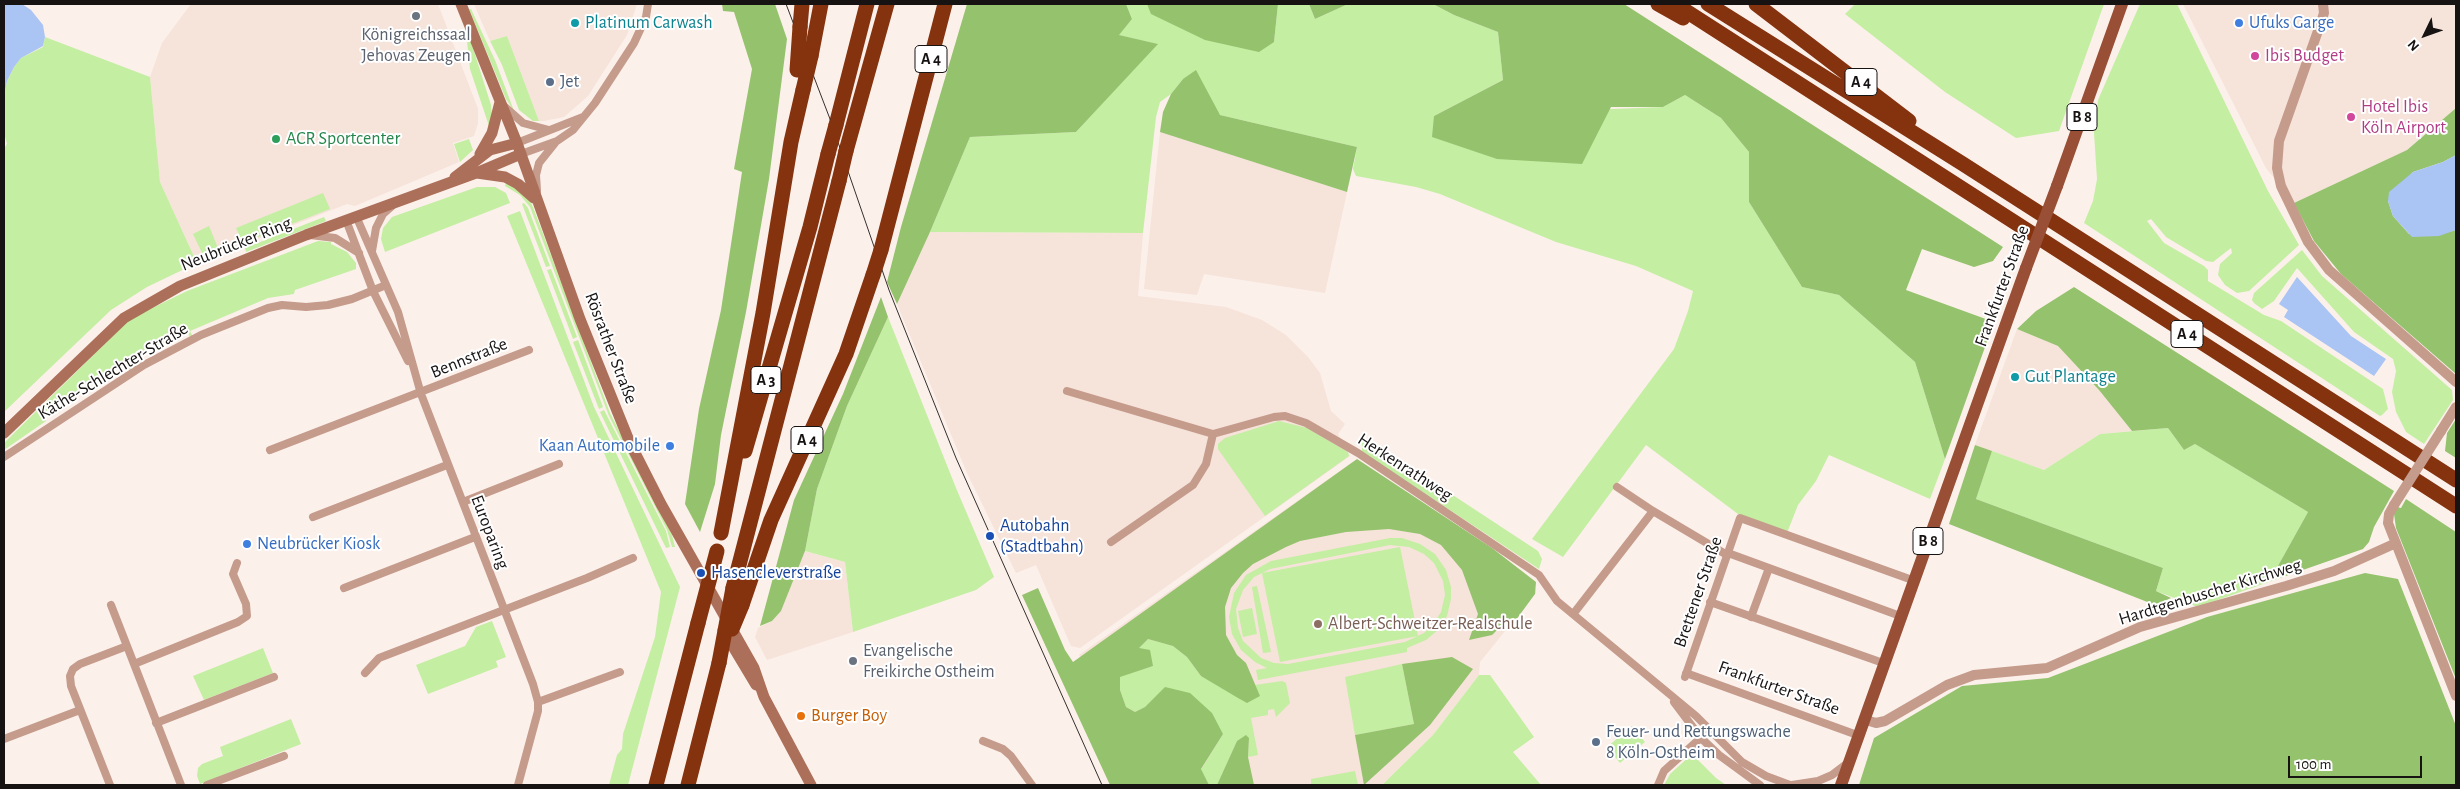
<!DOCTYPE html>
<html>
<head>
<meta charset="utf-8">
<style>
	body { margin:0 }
	#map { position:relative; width:2460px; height:789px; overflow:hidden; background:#fcf0eb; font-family:"Alegreya Sans",sans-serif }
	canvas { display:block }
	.frame { position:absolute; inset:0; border:5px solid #171312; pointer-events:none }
	.north { position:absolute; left:2400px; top:10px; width:50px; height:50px; -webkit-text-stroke:4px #fff; paint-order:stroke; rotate:228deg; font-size:14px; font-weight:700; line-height:20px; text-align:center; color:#171312 }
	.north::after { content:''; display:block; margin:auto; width:18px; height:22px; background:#171312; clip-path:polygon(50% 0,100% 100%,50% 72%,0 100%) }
	.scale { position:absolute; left:2288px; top:756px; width:134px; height:22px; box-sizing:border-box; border:2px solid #171312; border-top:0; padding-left:6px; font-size:15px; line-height:18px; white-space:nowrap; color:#171312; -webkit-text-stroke:4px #fff; paint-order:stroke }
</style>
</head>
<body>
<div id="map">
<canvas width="2460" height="789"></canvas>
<div class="frame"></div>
<div class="north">N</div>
<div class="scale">100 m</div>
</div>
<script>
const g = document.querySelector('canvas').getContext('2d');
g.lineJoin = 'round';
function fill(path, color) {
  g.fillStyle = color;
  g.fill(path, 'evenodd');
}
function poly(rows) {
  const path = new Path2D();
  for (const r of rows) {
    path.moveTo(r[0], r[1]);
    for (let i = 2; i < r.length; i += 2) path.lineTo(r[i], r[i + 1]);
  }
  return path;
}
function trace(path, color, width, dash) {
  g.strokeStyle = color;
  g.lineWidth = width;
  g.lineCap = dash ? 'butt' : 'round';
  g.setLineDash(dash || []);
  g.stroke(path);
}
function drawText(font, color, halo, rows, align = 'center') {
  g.font = font + ' "Alegreya Sans",sans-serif';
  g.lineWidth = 4;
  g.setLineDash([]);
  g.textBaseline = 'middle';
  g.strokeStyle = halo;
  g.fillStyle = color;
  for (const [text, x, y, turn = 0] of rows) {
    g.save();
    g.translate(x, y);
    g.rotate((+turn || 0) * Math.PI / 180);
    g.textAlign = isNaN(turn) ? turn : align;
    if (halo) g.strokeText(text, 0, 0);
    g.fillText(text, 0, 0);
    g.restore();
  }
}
fill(poly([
	[191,4,438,4,478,109,478,123,474,136,453,143,459,162,355,206,347,204,197,263,160,182,150,77,162,43],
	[474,4,637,4,627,35,588,96,564,117,544,121,539,121,507,36,490,41],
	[2183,4,2456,4,2456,108,2407,150,2294,203,2266,168],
	[1160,132,1347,192,1325,293,1204,274,1197,295,1144,289],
	[930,232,1143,233,1138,296,1226,307,1262,320,1286,335,1308,357,1320,373,1331,411,1345,424,1338,434,1350,456,1080,648,1071,646,1036,565,1016,573,967,473,897,304],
	[2017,329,2058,346,2099,390,2132,431,2100,434,2044,470,1975,445],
	[1351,463,1535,587,1536,593,1480,662,1479,675,1433,735,1382,785,1138,785,1121,723,1079,655],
	[805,551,845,562,853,632,767,660,755,637,758,628,772,621,781,611]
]), '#f6e3da');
fill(poly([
	[1126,4,1147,4,1152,14,1274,42,1278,4,1309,4,1315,19,1348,4,1433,4,1454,15,1498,32,1503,80,1434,116,1663,107,1685,95,1721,118,1749,152,1749,202,1802,287,1839,295,1915,362,1945,459,1930,499,1829,455,1816,481,1798,505,1787,533,1738,514,1646,445,1563,557,1532,539,1674,349,1688,311,1693,291,1636,266,1556,242,1440,194,1416,187,1356,176,1353,169,1357,147,1220,115,1183,79,1171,94,1160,102,1156,117,1143,233,930,232,970,137,1076,132,1157,44,1118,35,1132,19],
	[1855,4,2104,4,2059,131,2016,138,1945,92,1845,14],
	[2140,4,2177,4,2268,191,2299,245,2249,291,2237,293,2225,285,2218,275,2220,264,2232,253,2231,248,2213,262,2206,261,2166,237,2151,219,2147,221,2164,243,2204,266,2208,270,2208,281,2264,315,2281,321,2383,389,2388,409,2382,415,2380,416,2084,223,2093,201,2097,179,2094,133,2098,100],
	[469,9,471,9,495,60,514,111,506,99],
	[467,29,491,105,492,118,490,129,470,69,467,41,464,30],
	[507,36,539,121,533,121,519,110,502,65,490,41],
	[45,37,150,77,160,182,197,263,147,287,111,310,4,412,4,149,7,144,4,133,4,97,7,81,14,67,21,58,43,47],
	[469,139,473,150,460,162,454,144],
	[507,180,529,199,533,207,610,413,672,535,675,547,672,547,667,530,609,416,530,207,520,195,505,186],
	[477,187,495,187,506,193,510,203,385,252,381,239,383,228,392,217],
	[323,193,330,209,243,243,236,228],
	[524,203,528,208,550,266,546,267,522,204],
	[520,211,594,407,680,587,628,785,609,785,617,755,622,749,623,734,655,637,661,592,507,216],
	[324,217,326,221,246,252,245,248],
	[209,226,220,253,205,259,193,234],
	[318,241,331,242,331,244,347,252,356,263,356,269,295,290,294,294,268,298,190,331,193,337,191,338,187,332,151,349,130,361,134,367,129,370,125,363,41,414,46,421,4,450,4,443,130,319,187,291],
	[2302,250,2322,276,2452,390,2453,400,2424,444,2406,432,2396,412,2392,392,2396,371,2393,359,2354,332,2297,268,2274,301,2262,309,2254,303,2252,300,2254,293],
	[551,269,577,337,573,339,547,270],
	[888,317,956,488,994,577,976,590,853,632,845,562,805,551,817,489,847,406],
	[578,340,603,407,599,409,573,342],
	[604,410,666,531,670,547,666,548,600,412],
	[1279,421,1307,428,1348,452,1349,456,1265,516,1218,449,1218,444,1225,438],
	[2168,428,2184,450,2195,444,2308,512,2274,573,2277,579,2198,607,2156,591,2163,568,1976,499,1992,451,2044,470,2100,434],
	[1369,440,1538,551,1542,559,1539,569,1362,452,1362,443],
	[1390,538,1402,538,1420,544,1435,554,1446,570,1451,587,1451,599,1447,616,1439,629,1426,640,1407,648,1407,652,1258,680,1256,670,1267,668,1255,662,1241,650,1232,634,1229,617,1234,593,1246,575,1271,561],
	[1390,545,1409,547,1424,554,1434,563,1443,581,1445,595,1441,612,1433,625,1424,633,1405,642,1288,664,1274,663,1261,658,1243,641,1238,628,1236,609,1243,590,1254,577,1270,569],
	[1400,547,1418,636,1280,662,1262,573],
	[1257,586,1271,652,1263,653,1252,587],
	[1252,608,1257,634,1243,637,1238,611],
	[492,621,506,657,496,661,498,667,428,694,416,665,465,646,476,627],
	[1148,639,1173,646,1187,657,1201,676,1259,696,1255,685,1282,681,1286,683,1290,703,1276,717,1274,709,1268,710,1268,715,1251,718,1258,755,1248,757,1249,738,1237,741,1217,785,1209,785,1201,770,1223,734,1165,688,1145,707,1135,712,1126,707,1120,690,1120,676,1153,666,1139,648],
	[263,648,273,673,204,700,193,676],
	[1402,664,1414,724,1355,735,1345,677],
	[1479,675,1490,675,1534,737,1513,752,1541,785,1382,785,1433,735],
	[291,719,301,744,200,784,197,776,198,768,202,764,223,756,220,747],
	[1632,726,1645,742,1620,763,1607,747],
	[1692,754,1716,778,1726,785,1664,785,1670,774],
	[1355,771,1358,785,1311,785,1311,779]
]), '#c4eea2');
fill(poly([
	[722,4,775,4,787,39,769,179,746,312,721,435,715,484,700,532,685,504,699,409,721,310,742,172,734,169,752,69,734,12,723,11],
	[967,4,1126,4,1132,19,1119,35,1158,44,1076,132,970,137,930,232,897,304,887,282,901,227],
	[1147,4,1278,4,1274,42,1259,52,1205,40,1151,14],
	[1309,4,1348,4,1315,19],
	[1433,4,1624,4,2003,247,1993,261,1974,267,1922,249,1906,290,1994,322,1945,459,1915,362,1839,295,1802,287,1749,202,1749,152,1721,118,1685,95,1663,107,1611,107,1582,164,1497,159,1432,137,1434,116,1503,80,1498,32,1454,15],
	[1196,70,1220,115,1357,147,1347,192,1160,132,1163,112,1171,94,1183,79],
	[2456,108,2456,155,2443,162,2413,172,2388,201,2393,216,2409,234,2434,236,2456,230,2456,374,2341,274,2314,241,2294,203,2407,150],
	[2074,287,2394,491,2374,527,2369,542,2363,549,2277,579,2274,573,2308,512,2195,444,2184,450,2168,428,2132,431,2099,390,2058,346,2017,329,2036,311],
	[881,297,888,317,847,406,817,489,805,551,781,611,772,621,760,626,794,500,843,394],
	[2456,419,2456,458,2445,451,2447,433],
	[1975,445,1992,451,1976,499,2163,568,2156,591,2171,598,2155,605,1949,524],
	[1357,459,1492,548,1536,582,1535,594,1513,624,1498,629,1492,635,1469,640,1478,614,1462,570,1441,545,1420,534,1389,529,1346,532,1300,541,1286,547,1253,564,1243,573,1231,588,1225,607,1226,635,1237,655,1246,663,1260,696,1247,703,1238,698,1201,676,1187,657,1173,646,1148,639,1139,648,1150,650,1153,666,1120,677,1120,690,1126,707,1135,712,1145,707,1165,687,1190,693,1212,713,1223,734,1201,769,1209,785,1110,785,1022,595,1038,588,1065,650,1073,662],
	[2406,499,2456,532,2456,679,2396,528,2394,514,2397,507,2401,508],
	[2365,573,2398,579,2456,726,2456,785,1859,785,1874,738,1962,686,2048,678,2207,617],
	[1452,657,1473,669,1430,725,1364,785,1355,735,1414,724,1402,664],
	[1246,735,1249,738,1248,757,1254,785,1217,785,1237,741]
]), '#95c26d');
fill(poly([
	[4,4,22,4,31,10,43,25,45,37,43,46,21,58,14,67,7,81,4,97],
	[2456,155,2456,230,2439,236,2412,237,2393,216,2388,201,2389,192,2413,172,2443,162],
	[2297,277,2351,336,2386,359,2374,376,2284,317,2288,310,2279,304]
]), '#aac4f4');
trace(poly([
	[505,107,523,123,549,130],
	[517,143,583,117],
	[521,154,557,141,573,130,595,103,634,43,646,17,648,4],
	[537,191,536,175,539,163,555,143],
	[356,216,398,312,421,394,533,684,538,702,538,711,518,785],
	[346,220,373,291,408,361],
	[310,235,335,238,359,253],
	[372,251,376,228,383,214,392,206],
	[1067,391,1213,434,1274,417,1285,416,1306,423,1358,453,1539,575,1557,601,1696,716,1742,762,1766,776,1790,785],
	[270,450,529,350],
	[4,457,144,365,201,335,268,308,282,305,306,307,328,305,352,299,386,285],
	[1617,487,1653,511,1727,555],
	[463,502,559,464],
	[313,517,447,465],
	[1111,542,1193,485,1206,464,1213,434],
	[1728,553,1903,617],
	[344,588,475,537],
	[1710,602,1886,664],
	[111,605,127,646],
	[1574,613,1653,511],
	[1751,617,1769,568],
	[134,664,238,622,247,616,246,604,233,574,237,563],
	[365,673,379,658,587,578,633,558],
	[1686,673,1860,736],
	[1685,677,1740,518,1915,581],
	[538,702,620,672],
	[1674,702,1701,738,1719,755,1760,785],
	[156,723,274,677],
	[4,739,80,710],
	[983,741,1003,749,1011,756,1032,785],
	[110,785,71,686,70,676,73,669,80,664,127,646,181,785],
	[207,785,284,756],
	[1658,785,1664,771,1704,735],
	[1792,785,1818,781,1832,775,1849,762]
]), '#c59b8c', 8);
trace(poly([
	[2323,4,2324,13,2319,28,2279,141,2277,168,2281,186,2308,242,2329,270,2456,382],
	[2441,431,2456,407],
	[2394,505,2389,514,2388,523,2456,696],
	[1866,720,1876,723,1885,721,1947,685,1974,675,2047,668,2140,627,2286,586,2334,571,2396,543]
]), '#c59b8c', 10);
trace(poly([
	[461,4,517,143,580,319,630,443,661,504,754,668,764,697,811,785],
	[480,154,492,133,500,102],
	[477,173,505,177,518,184,534,198],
	[455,177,490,150,517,143],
	[4,433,124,318,180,286,306,235,476,173,521,154],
	[723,630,756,685]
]), '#ac6f59', 11);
trace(poly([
	[2057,186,2122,4],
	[1841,785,2026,268]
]), '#984f35', 12);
trace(poly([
	[1658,4,1683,18],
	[1675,4,2456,506],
	[1708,4,1963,164,2456,480],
	[1756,4,1909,121],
	[800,27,802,4],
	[811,56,821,4],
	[836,125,867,4],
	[846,151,887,4],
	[881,250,945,4],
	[745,451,810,227,828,154],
	[721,533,763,313,791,142,803,90],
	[733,588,839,181],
	[742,605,771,520,846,354,873,275],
	[656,785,698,623],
	[688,785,719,663]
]), '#85320e', 15);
trace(poly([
	[786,4,830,119,889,290,956,458,1102,785]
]), '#342f2d', 1);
trace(poly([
	[2394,505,2441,431]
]), '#c59b8c', 10);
trace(poly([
	[2026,268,2057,186]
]), '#984f35', 12);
trace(poly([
	[797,70,800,27],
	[803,90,811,56],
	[828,154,836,125],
	[839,181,846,151],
	[873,275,881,250],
	[698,623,717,551],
	[732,629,742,605],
	[719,663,733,588]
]), '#85320e', 15);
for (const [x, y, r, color] of [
	[416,16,5,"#6b7280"],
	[575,23,5,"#0f9aa8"],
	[2239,23,5,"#3f7fe0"],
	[2255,56,5,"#d1479c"],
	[550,82,5,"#5c6f8a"],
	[2351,117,5,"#d1479c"],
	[276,139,5,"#2e9e5b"],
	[2015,377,5,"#0f9aa8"],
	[670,446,5,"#3f7fe0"],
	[990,536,5,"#1a4fb4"],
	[247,544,5,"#3f7fe0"],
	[701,573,5,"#1a4fb4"],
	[1318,624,5,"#8d6e63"],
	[853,661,5,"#6b7280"],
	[801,716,5,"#e8710a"],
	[1596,742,5,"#5c6f8a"]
]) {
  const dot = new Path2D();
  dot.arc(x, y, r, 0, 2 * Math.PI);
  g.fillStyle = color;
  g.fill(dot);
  trace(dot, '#fff', 2);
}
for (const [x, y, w] of [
	[931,59,32],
	[1861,82,32],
	[2082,117,30],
	[2187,334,32],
	[766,380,30],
	[807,440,32],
	[1928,541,30]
]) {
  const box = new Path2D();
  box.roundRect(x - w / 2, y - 13.5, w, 27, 4);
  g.fillStyle = '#fff';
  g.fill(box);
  trace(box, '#171312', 1);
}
drawText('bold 16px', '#171312', null, [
	["A 4",931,59],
	["A 4",1861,82],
	["B 8",2082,117],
	["A 4",2187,334],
	["A 3",766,380],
	["A 4",807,440],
	["B 8",1928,541]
]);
drawText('18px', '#0d838f', '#fff', [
	["Platinum Carwash",585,23],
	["Gut Plantage",2025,377]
], 'left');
drawText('18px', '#366cbe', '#fff', [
	["Ufuks Garge",2249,23],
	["Kaan Automobile",660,446,"right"],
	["Neubrücker Kiosk",257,544]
], 'left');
drawText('18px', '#5b616d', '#fff', [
	["Königreichssaal",416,35],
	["Jehovas Zeugen",416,56],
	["Evangelische",863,651,"left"],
	["Freikirche Ostheim",863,672,"left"]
]);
drawText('18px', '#b23c85', '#fff', [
	["Ibis Budget",2265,56],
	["Hotel Ibis",2361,107],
	["Köln Airport",2361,128]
], 'left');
drawText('18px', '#4e5e75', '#fff', [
	["Jet",560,82],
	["Feuer- und Rettungswache",1606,732],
	["8 Köln-Ostheim",1606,753]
], 'left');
drawText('18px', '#27864d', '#fff', [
	["ACR Sportcenter",286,139]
], 'left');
drawText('18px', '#171312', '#fff', [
	["Neubrücker Ring",236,244,-22],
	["Frankfurter Straße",2002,286,-70],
	["Rösrather Straße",611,348,69],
	["Bennstraße",469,358,-22],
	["Käthe-Schlechter-Straße",113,371,-31],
	["Herkenrathweg",1405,467,33],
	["Europaring",490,532,69],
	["Brettener Straße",1698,592,-71],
	["Hardtgenbuscher Kirchweg",2210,592,-17],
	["Frankfurter Straße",1779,688,20]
]);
drawText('18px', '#164399', '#fff', [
	["Autobahn",1000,526],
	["(Stadtbahn)",1000,547],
	["Hasencleverstraße",711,573]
], 'left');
drawText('18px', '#785e54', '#fff', [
	["Albert-Schweitzer-Realschule",1328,624]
], 'left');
drawText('18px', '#c56008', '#fff', [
	["Burger Boy",811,716]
], 'left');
</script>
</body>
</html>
